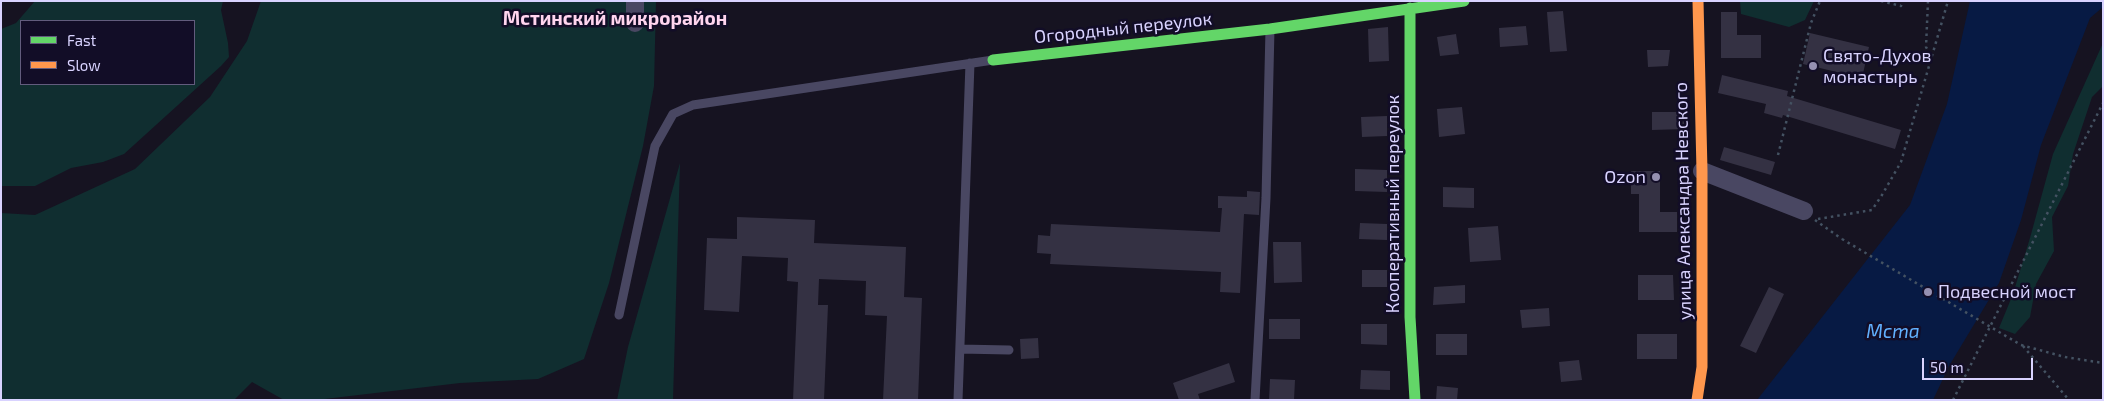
<!DOCTYPE html>
<html>
<head>
<meta charset="utf-8">
<style>
	body { margin:0 }
	#map { position:relative; width:2104px; height:401px; overflow:hidden; background:#161321; font-family:"Exo 2",sans-serif }
	canvas { display:block }
	.frame { position:absolute; inset:0; border:2px solid #d9d3ff; pointer-events:none }
	.legend { position:absolute; left:20px; top:20px; width:175px; height:65px; box-sizing:border-box; background:#120d27; border:1px solid #625c7d; margin:0; padding:6px 9px; list-style:none; font-size:15px; color:#d9d3ff }
	.legend li { display:flex; align-items:center; gap:10px; height:25px }
	.legend b { width:25px; border:1px solid #625c7d }
	.scale { position:absolute; left:1922px; top:358px; width:111px; height:22px; box-sizing:border-box; border:2px solid #d9d3ff; border-top:0; padding-left:6px; font-size:15px; line-height:18px; white-space:nowrap; color:#d9d3ff; -webkit-text-stroke:4px #120d27; paint-order:stroke }
</style>
</head>
<body>
<div id="map">
<canvas width="2104" height="401"></canvas>
<div class="frame"></div>
<ul class="legend">
<li><b style="height:6px;background:#63d668"></b>Fast</li>
<li><b style="height:6px;background:#ff974d"></b>Slow</li>
</ul>
<div class="scale">50 m</div>
</div>
<script>
const g = document.querySelector('canvas').getContext('2d');
g.lineJoin = 'round';
function fill(path, color) {
  g.fillStyle = color;
  g.fill(path, 'evenodd');
}
function poly(rows) {
  const path = new Path2D();
  for (const r of rows) {
    path.moveTo(r[0], r[1]);
    for (let i = 2; i < r.length; i += 2) path.lineTo(r[i], r[i + 1]);
  }
  return path;
}
function trace(path, color, width, dash) {
  g.strokeStyle = color;
  g.lineWidth = width;
  g.lineCap = dash ? 'butt' : 'round';
  g.setLineDash(dash || []);
  g.stroke(path);
}
function drawText(font, color, halo, rows, align = 'center') {
  g.font = font + ' "Exo 2",sans-serif';
  g.lineWidth = 5;
  g.setLineDash([]);
  g.textBaseline = 'middle';
  g.strokeStyle = halo;
  g.fillStyle = color;
  for (const [text, x, y, turn = 0] of rows) {
    g.save();
    g.translate(x, y);
    g.rotate((+turn || 0) * Math.PI / 180);
    g.textAlign = isNaN(turn) ? turn : align;
    if (halo) g.strokeText(text, 0, 0);
    g.fillText(text, 0, 0);
    g.restore();
  }
}
fill(poly([
	[35,1,223,1,221,10,228,43,229,57,221,66,124,154,103,162,71,168,35,186,1,186,1,29,16,23],
	[194,21,194,84,21,84,21,21],
	[261,1,656,1,654,86,643,146,609,283,584,359,538,379,460,383,316,400,284,400,252,382,234,400,1,400,1,213,35,215,135,169,210,97,247,41],
	[1740,1,1814,1,1805,20,1789,27,1741,14],
	[2103,43,2103,86,2092,97,2073,154,2068,186,2052,217,2054,251,2036,284,2030,317,2015,334,1999,328,2013,294,2030,238,2053,154],
	[680,163,673,400,617,400,628,347]
]), '#102e30');
fill(poly([
	[1970,1,2103,1,2103,7,2090,18,2041,145,2021,220,1999,283,1949,366,1933,400,1757,400,1910,205,1947,104]
]), '#071a44');
fill(poly([
	[1563,11,1567,51,1550,52,1547,12],
	[1721,12,1737,12,1737,35,1761,35,1761,58,1721,58],
	[1526,26,1528,45,1500,47,1499,28],
	[1388,27,1389,61,1369,62,1368,29],
	[1810,33,1869,47,1862,78,1803,64],
	[1456,34,1459,54,1440,56,1437,37],
	[1647,50,1670,50,1668,66,1648,67],
	[1722,75,1788,91,1787,96,1901,130,1895,149,1783,115,1782,118,1764,113,1766,104,1718,93],
	[1462,107,1465,134,1439,137,1437,109],
	[1652,112,1685,112,1685,129,1652,130],
	[1387,116,1387,136,1362,137,1361,117],
	[1724,147,1775,162,1771,175,1720,160],
	[1355,169,1387,170,1387,192,1355,191],
	[1631,171,1660,171,1660,212,1677,212,1677,232,1639,232,1639,194,1631,194],
	[1443,187,1474,188,1474,208,1443,207],
	[1247,191,1260,192,1259,215,1244,214,1240,293,1220,292,1221,272,1050,264,1051,254,1037,253,1038,235,1050,236,1051,224,1220,232,1222,208,1218,208,1218,196,1247,197],
	[737,217,815,220,814,243,906,247,904,297,922,298,918,400,883,400,887,316,865,315,866,281,819,279,818,305,828,305,824,400,793,400,798,282,787,281,788,258,742,256,739,312,704,310,707,238,737,239],
	[1360,223,1387,224,1387,240,1359,239],
	[1498,226,1501,260,1470,262,1468,228],
	[1273,242,1301,242,1302,282,1274,283],
	[1362,270,1387,270,1387,287,1362,287],
	[1638,275,1673,275,1674,300,1638,300],
	[1465,285,1465,303,1433,305,1434,287],
	[1769,287,1784,294,1756,353,1740,346],
	[1549,308,1550,326,1522,328,1520,310],
	[1269,319,1300,319,1300,339,1269,339],
	[1361,324,1387,324,1387,345,1361,344],
	[1436,334,1467,334,1467,355,1436,355],
	[1637,334,1677,334,1677,359,1637,359],
	[1038,338,1039,358,1021,359,1020,339],
	[1579,360,1582,380,1561,382,1559,362],
	[1229,363,1235,382,1198,394,1200,400,1179,400,1173,383],
	[1361,370,1390,371,1390,390,1360,389],
	[1270,379,1295,380,1294,400,1269,400],
	[1437,386,1458,388,1457,400,1436,400]
]), '#343143');
trace(poly([
	[1881,1,1901,6,1902,1],
	[1928,1,1926,47,1931,56],
	[1778,155,1811,23,1820,1],
	[1818,219,1872,210,1882,195,1901,162,1948,1],
	[1815,220,1842,239],
	[2021,345,2065,357,2103,363],
	[2023,346,2069,400],
	[1953,400,2103,103]
]), '#445262', 2.5, [2.5, 4]);
trace(poly([
	[619,315,655,146,673,114,693,105,993,60],
	[960,349,1009,350],
	[958,400,970,63],
	[1255,400,1266,198,1270,29]
]), '#494762', 9);
trace(poly([
	[635,1,635,23],
	[1702,171,1804,211]
]), '#494762', 18);
trace(poly([
	[1410,8,1410,317,1415,400],
	[993,60,1270,29,1464,1]
]), '#63d668', 11);
trace(poly([
	[1697,400,1702,367,1702,171,1698,1]
]), '#ff974d', 11);
trace(poly([
	[1842,239,2021,345]
]), '#445262', 2.5, [2.5, 4]);
for (const [x, y, r, color] of [
	[1813,66,5,"#9590b1"],
	[1656,177,5,"#9590b1"],
	[1928,292,5,"#9590b1"]
]) {
  const dot = new Path2D();
  dot.arc(x, y, r, 0, 2 * Math.PI);
  g.fillStyle = color;
  g.fill(dot);
  trace(dot, '#120d27', 2);
}
drawText('18px', '#d9d3ff', '#120d27', [
	["Огородный переулок",1123,28,-6],
	["улица Александра Невского",1683,201,-91],
	["Кооперативный переулок",1393,204,-90]
]);
drawText('18px', '#d9d3ff', '#120d27', [
	["Свято-Духов",1823,56],
	["монастырь",1823,77],
	["Ozon",1646,177,"right"],
	["Подвесной мост",1938,292]
], 'left');
drawText('bold 19px', '#ffd5ee', '#120d27', [
	["Мстинский микрорайон",615,19]
]);
drawText('italic 19px', '#61b0ff', '#120d27', [
	["Мста",1893,332]
]);
</script>
</body>
</html>
